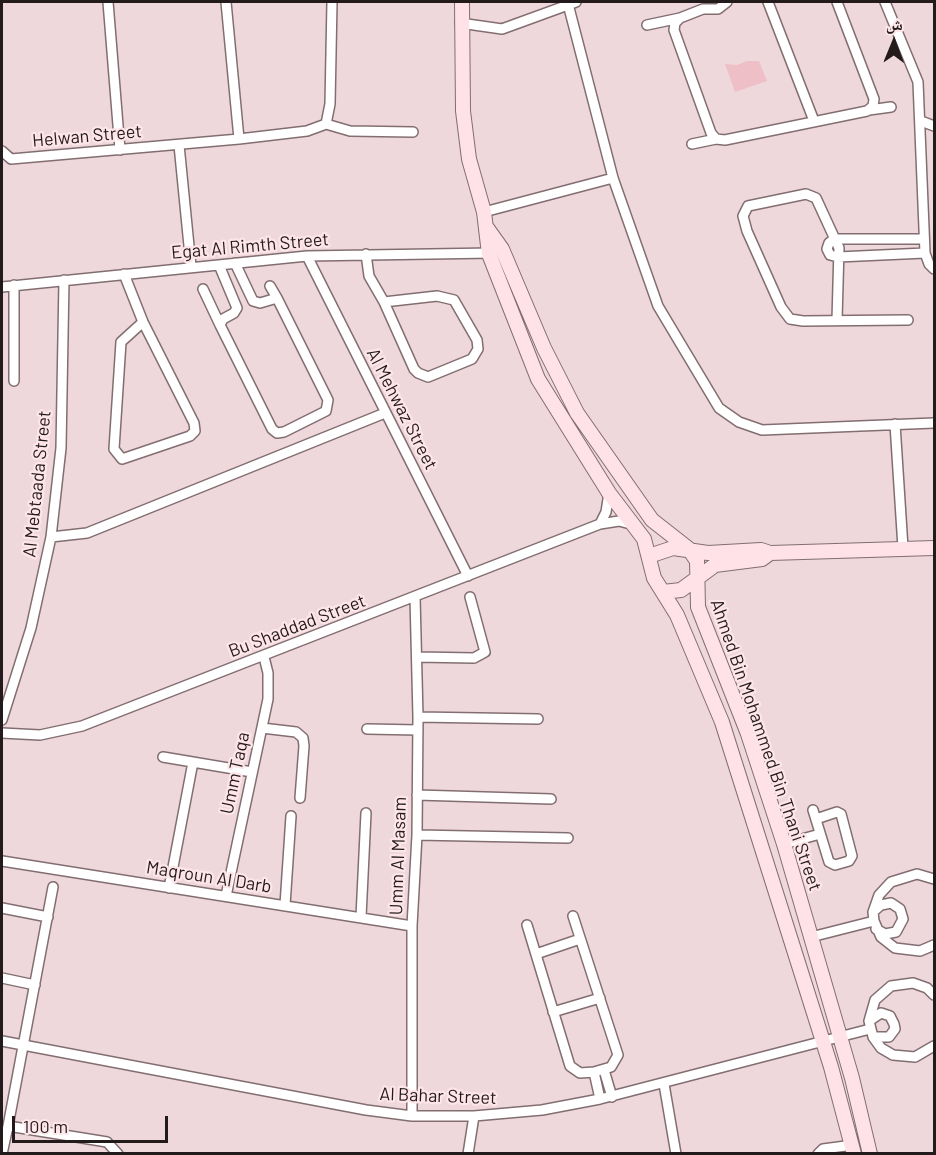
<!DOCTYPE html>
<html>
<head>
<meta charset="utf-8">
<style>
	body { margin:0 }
	#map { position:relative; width:936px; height:1155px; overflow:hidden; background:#efd8dc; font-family:Barlow,"Noto Naskh Arabic",sans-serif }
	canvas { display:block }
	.frame { position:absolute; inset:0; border:3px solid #221a1b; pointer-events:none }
	.north { position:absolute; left:864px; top:12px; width:60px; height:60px; -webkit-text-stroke:4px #fde5e9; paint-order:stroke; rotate:1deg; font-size:16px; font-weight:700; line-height:24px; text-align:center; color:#221a1b }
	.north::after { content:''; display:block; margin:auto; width:21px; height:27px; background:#221a1b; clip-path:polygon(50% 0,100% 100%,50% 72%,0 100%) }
	.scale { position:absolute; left:12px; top:1116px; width:156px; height:27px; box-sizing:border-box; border:3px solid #221a1b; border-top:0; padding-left:8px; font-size:18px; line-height:21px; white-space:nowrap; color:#221a1b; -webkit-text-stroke:4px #fde5e9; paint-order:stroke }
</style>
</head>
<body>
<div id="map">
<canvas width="936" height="1155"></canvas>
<div class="frame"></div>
<div class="north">ش</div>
<div class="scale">100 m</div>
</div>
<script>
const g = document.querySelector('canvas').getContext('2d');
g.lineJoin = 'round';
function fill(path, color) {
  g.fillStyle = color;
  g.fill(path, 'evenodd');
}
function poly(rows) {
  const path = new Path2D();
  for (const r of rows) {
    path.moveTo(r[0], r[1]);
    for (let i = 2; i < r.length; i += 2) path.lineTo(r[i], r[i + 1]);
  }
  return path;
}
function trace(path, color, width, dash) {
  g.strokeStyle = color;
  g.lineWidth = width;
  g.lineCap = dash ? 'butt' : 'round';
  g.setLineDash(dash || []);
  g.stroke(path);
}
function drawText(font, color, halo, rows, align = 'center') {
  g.font = font + ' Barlow,sans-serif';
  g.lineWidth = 4.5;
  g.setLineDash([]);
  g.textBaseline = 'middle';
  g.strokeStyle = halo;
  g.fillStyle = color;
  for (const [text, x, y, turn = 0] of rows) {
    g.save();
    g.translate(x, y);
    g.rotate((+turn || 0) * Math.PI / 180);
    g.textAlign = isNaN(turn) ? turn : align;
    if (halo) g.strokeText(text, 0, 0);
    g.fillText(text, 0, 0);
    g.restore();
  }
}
fill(poly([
	[747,61,759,61,767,81,735,92,725,64,737,65]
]), '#eebfc6');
const street = poly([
	[108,2,120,150],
	[226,2,239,139,307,131,326,124,330,104,332,2],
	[727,2,718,9,703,9,680,18,675,23,674,30,711,133,716,139,725,140,867,111,873,106,874,99,837,2],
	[768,2,814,121],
	[885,2,918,82,925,253,929,264,934,269],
	[568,4,613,178],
	[460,23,502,29,576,2],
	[647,25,680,18],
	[869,110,891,107],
	[921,121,934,126],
	[326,124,350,131,413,132],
	[692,144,716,139],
	[179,145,191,266],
	[2,151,11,159,239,139],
	[484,212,613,178,658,306,719,408,739,422,762,430,934,423],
	[924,239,834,239,829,243,827,249,830,255,838,257,925,253],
	[366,254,369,276,384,302],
	[307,256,468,576],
	[219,265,237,308,234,313,223,319,220,325,272,429,277,433,284,432,326,411,328,400,277,298,260,303,253,301,235,263],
	[124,274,143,322,194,423,195,431,190,436,122,459,114,449,121,342,143,322],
	[14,285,14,381],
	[270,286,277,298],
	[2,287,307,256,492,253],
	[203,289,220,325],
	[437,296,454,300,477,340,478,349,472,359,428,377,418,373,414,369,384,302,437,296],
	[837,320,839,248,816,198,806,194,748,206,743,216,747,231,781,307,790,319,803,321,908,320],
	[895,424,903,548],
	[600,524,606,512,609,493],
	[51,537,87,533,385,413],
	[417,657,474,658,485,652,470,597],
	[418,717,538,719],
	[2,720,31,628,51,537,61,448,64,280],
	[262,728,296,732,303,738,304,746,300,798],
	[367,729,418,730],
	[2,733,40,735,82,726,600,524,619,521,634,525],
	[163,757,252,772],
	[417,795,551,799],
	[813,810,829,862,835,865,849,861,852,856,841,814,837,812,816,819],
	[417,835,568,838],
	[784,844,820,834],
	[2,861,412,926],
	[934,879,917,874,891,882,879,895,873,912,874,921,881,937,895,948,920,951,934,945],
	[169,888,193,762],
	[226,896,268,699,268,673,264,657],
	[285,905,291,816],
	[2,908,48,917],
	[874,911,881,905,891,903,900,909,903,919,896,932,885,934,876,929],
	[361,917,366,813],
	[527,925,570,1066,580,1073,594,1072,611,1067,618,1055,573,916],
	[811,937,874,921],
	[536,954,580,939],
	[2,978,35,985],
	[934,995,927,988,913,983,891,986,875,1000,869,1021,873,1037,881,1048,893,1055,915,1057,934,1046],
	[553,1012,600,998],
	[869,1021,881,1013,890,1016,894,1024,895,1029,889,1037,873,1037],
	[2,1041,366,1110,412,1116,474,1116,542,1110,600,1099,870,1029],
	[604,1070,612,1097],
	[594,1072,600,1099],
	[664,1084,676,1154],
	[412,1116,412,926,417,835,418,717,415,597],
	[8,1126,53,887],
	[2,1154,8,1126,107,1142,118,1154],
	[468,1154,474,1116],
	[818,1154,823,1149,853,1145]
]);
const secondary = poly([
	[462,2,463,111,469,159,484,212,489,254,538,379,609,493,644,539,654,578,677,615,722,722,831,1067,854,1154],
	[487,228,502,249,544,348,577,413,652,520,689,549,697,561,698,607,748,734,784,844,852,1078,870,1154],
	[649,556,673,548,708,553,761,550,770,553,934,548],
	[663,592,681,590,715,565,762,559,770,553]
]);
trace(street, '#826e71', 12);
trace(secondary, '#826e71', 16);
trace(street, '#fff', 9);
trace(secondary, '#fee2e8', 14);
drawText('18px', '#221a1b', '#fde5e9', [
	["Helwan Street",87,136,-5],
	["Egat Al Rimth Street",250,246,-5],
	["Al Mehwaz Street",402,409,63],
	["Al Mebtaada Street",37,484,-84],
	["Bu Shaddad Street",297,626,-21],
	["Ahmed Bin Mohammed Bin Thani Street",766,745,71],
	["Umm Taqa",235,773,-78],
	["Umm Al Masam",398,856,-88],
	["Maqroun Al Darb",209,877,9],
	["Al Bahar Street",438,1096,2]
]);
</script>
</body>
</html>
